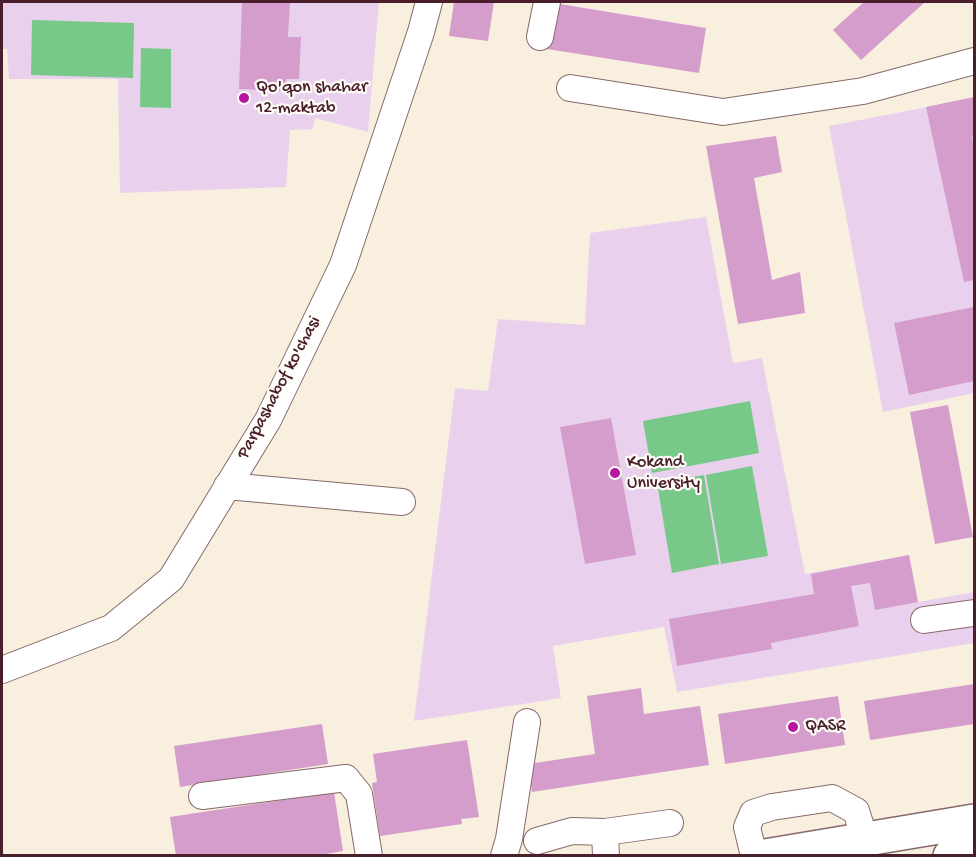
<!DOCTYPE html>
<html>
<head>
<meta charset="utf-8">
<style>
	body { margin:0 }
	#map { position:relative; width:976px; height:857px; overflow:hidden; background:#f8efde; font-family:"Gochi Hand",sans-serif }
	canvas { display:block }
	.frame { position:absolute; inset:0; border:3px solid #4a1f2b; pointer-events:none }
</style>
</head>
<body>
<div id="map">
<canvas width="976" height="857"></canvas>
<div class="frame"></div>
</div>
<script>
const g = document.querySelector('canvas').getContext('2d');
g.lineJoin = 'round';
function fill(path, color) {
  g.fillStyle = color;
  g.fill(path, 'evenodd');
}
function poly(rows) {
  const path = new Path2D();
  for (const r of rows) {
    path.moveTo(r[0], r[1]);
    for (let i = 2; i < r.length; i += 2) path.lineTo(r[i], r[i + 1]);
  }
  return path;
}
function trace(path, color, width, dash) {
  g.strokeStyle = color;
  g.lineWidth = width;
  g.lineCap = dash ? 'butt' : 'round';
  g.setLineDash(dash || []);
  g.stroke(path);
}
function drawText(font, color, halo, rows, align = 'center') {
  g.font = font + ' "Gochi Hand",sans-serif';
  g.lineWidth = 4.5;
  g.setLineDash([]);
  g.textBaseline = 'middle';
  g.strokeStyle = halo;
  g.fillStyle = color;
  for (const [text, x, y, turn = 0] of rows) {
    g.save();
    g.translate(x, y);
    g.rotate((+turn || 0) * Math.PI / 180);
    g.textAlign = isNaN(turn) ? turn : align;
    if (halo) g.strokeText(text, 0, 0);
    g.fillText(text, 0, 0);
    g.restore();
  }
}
fill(poly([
	[2,2,379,2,368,132,315,118,313,129,290,130,286,187,120,193,118,79,9,79,7,49,2,49],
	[974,98,974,393,883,412,829,126],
	[706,217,733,363,762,358,805,574,909,555,918,602,974,592,974,643,677,692,664,627,553,646,561,698,414,721,455,388,488,391,498,319,585,325,590,233]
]), '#e9d1ed');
fill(poly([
	[32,20,134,23,133,78,31,75],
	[141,48,171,49,171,108,140,107],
	[750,401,759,453,652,473,643,421],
	[752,466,768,556,721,564,706,475],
	[704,475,719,564,672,573,657,483]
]), '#78c889');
fill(poly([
	[242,2,290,2,288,37,301,37,299,79,286,79,286,91,239,89],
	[454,2,494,2,488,41,449,36],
	[864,2,925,2,861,60,833,30],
	[554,3,706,28,699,73,547,49],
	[974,97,974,136,972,137,974,148,974,280,964,282,926,107],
	[776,136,782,172,754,178,772,280,800,272,805,313,738,324,706,146],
	[974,307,974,381,909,395,894,323],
	[948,405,973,537,935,544,910,412],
	[611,418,636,555,585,564,560,427],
	[909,555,918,602,875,610,870,583,851,586,859,626,771,643,772,649,677,666,669,619,814,594,811,574],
	[974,684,974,724,870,740,864,701],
	[641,688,644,714,700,706,709,765,532,792,528,764,595,754,587,696],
	[838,696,845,745,725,764,718,714],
	[322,724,328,764,180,787,174,746],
	[467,740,479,817,461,819,462,824,380,836,372,783,377,782,373,754],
	[334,792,343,851,315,856,176,856,170,817]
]), '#d49dcb');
const minor = poly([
	[540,37,547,2],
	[570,88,723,112,863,91,974,61],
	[227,486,402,502],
	[924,620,974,613],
	[2,670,111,628,171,579,268,420,343,265,421,32,429,2],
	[202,796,346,778,359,794,369,856],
	[537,841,572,831,605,832],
	[504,856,509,839,527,722],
	[606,856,605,832,670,823],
	[754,856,747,827,753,813,772,807,832,798,856,811,865,839]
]);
const major = poly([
	[765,856,974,821],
	[950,856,974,852]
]);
trace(minor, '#87686a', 28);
trace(major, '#87686a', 36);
trace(minor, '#fff', 26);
trace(major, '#fff', 33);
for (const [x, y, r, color] of [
	[244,98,6,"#b5179e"],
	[615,473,6,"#b5179e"],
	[793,727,6,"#b5179e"]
]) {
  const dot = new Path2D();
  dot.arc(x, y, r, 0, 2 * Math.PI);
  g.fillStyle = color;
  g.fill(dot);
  trace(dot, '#fdfcf7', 2);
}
drawText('18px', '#4a1f2b', '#fdfcf7', [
	["Qo'qon shahar",256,88],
	["12-maktab",256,109],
	["Kokand",627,463],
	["University",627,484],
	["QASR",805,727]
], 'left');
drawText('18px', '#4a1f2b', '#fdfcf7', [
	["Parpashabof ko'chasi",280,388,-62]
]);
</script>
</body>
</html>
